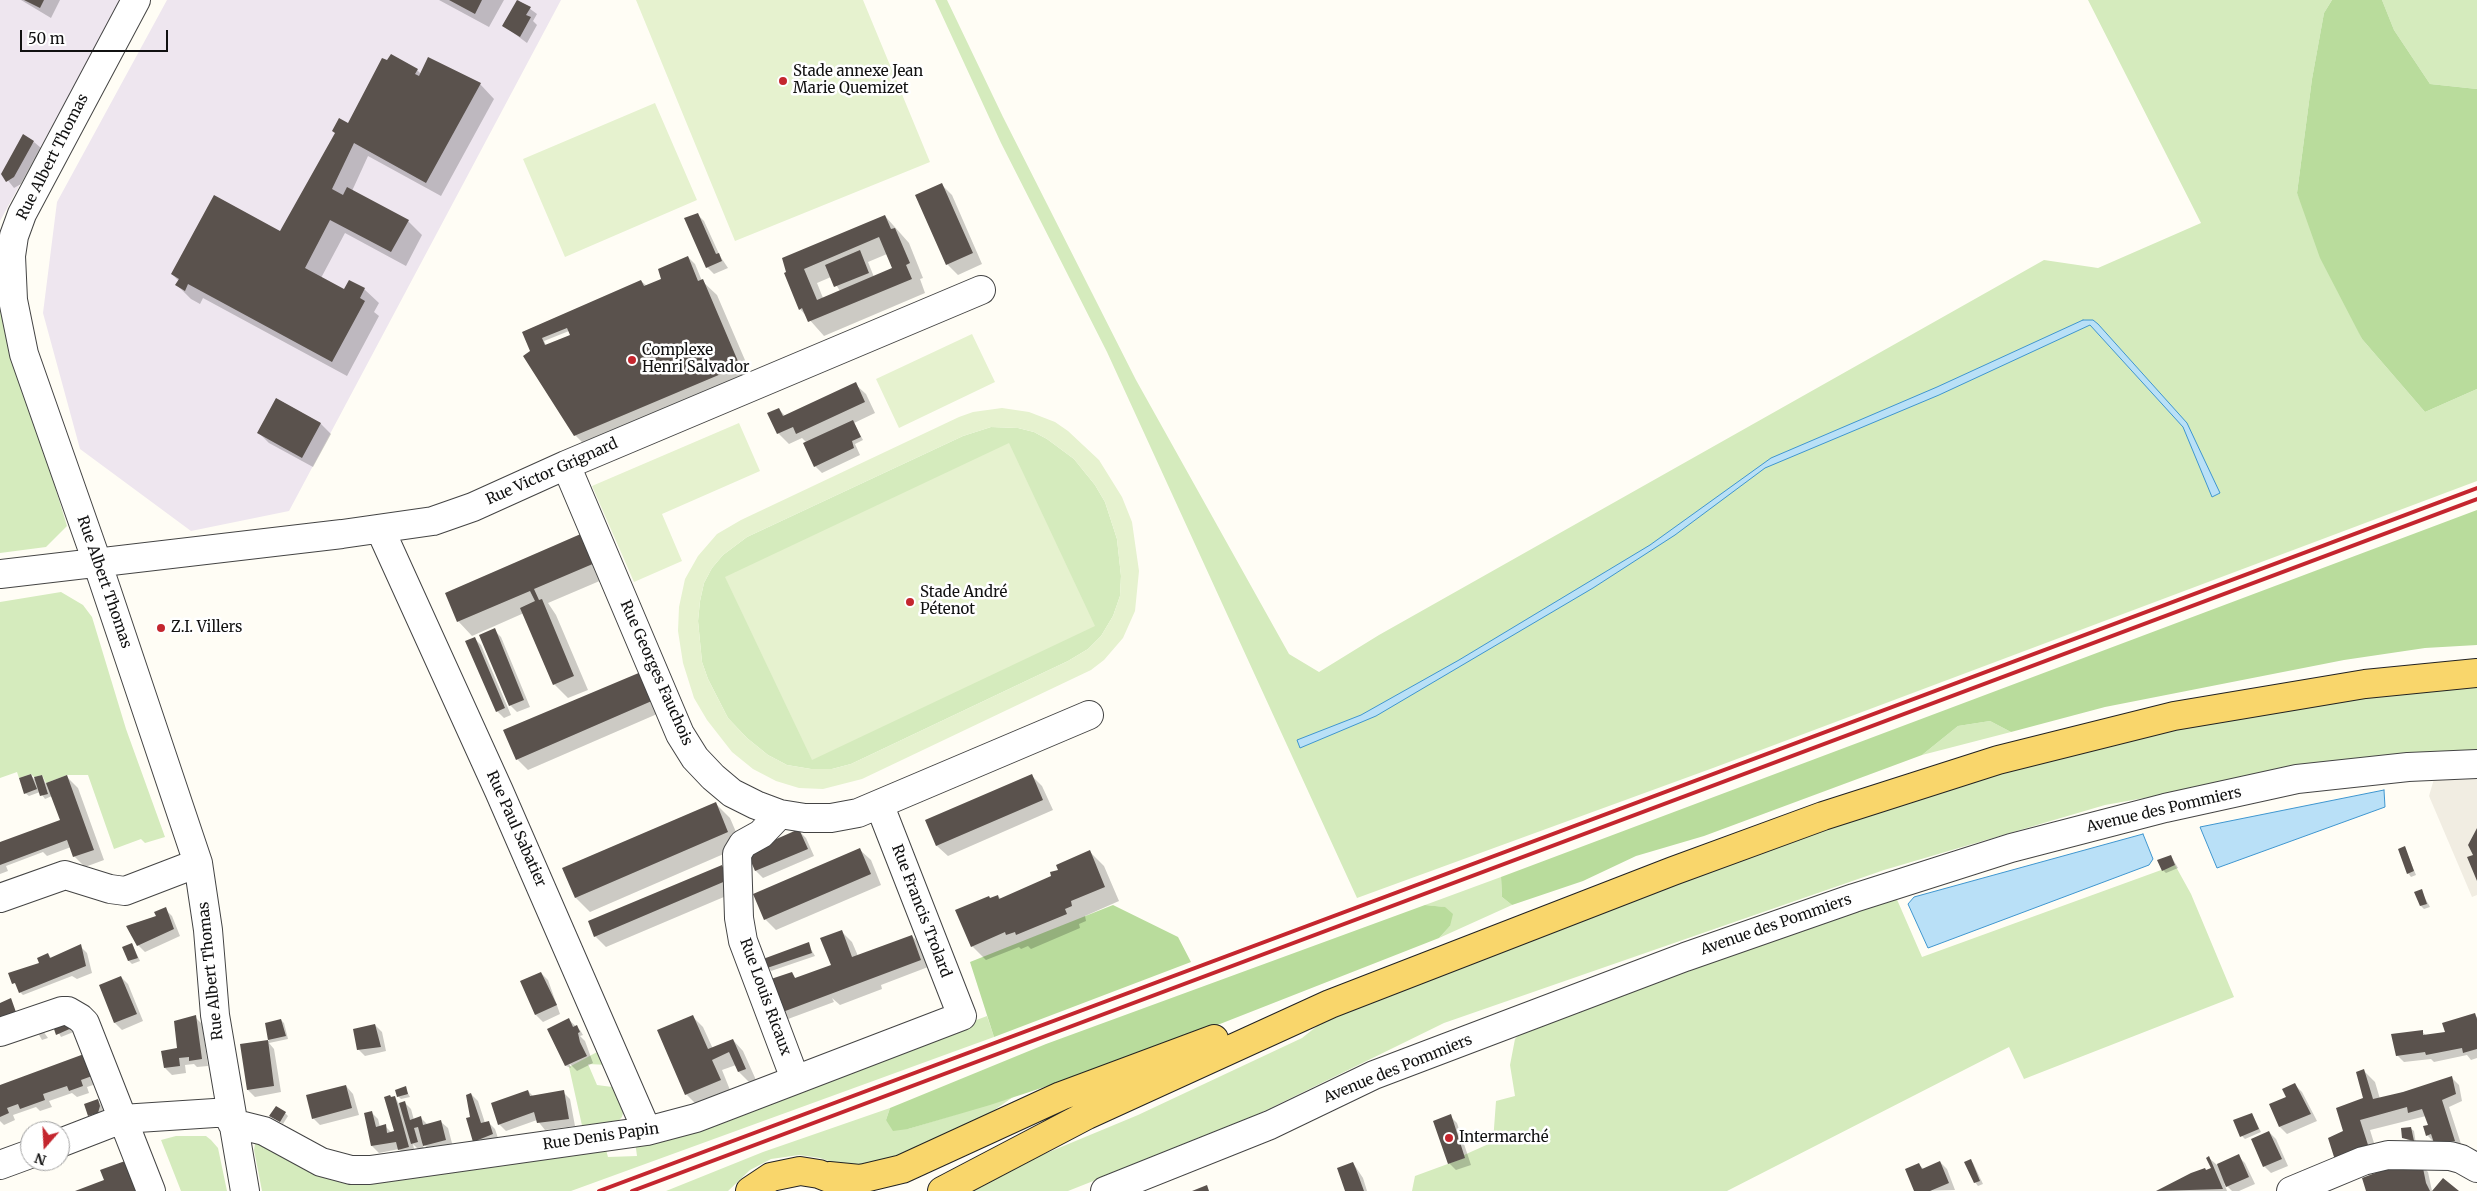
<!DOCTYPE html>
<html>
<head>
<meta charset="utf-8">
<style>
	body { margin:0 }
	#map { position:relative; width:2477px; height:1191px; overflow:hidden; background:#fffdf5; font-family:Merriweather,serif }
	canvas { display:block }
	.north { position:absolute; left:20px; top:1121px; width:50px; height:50px; box-sizing:border-box; background:#fff; border:1px solid #a0a0a0; border-radius:50%; rotate:199deg; font-size:14px; font-weight:700; line-height:20px; text-align:center; color:#111 }
	.north::after { content:''; display:block; margin:auto; width:18px; height:22px; background:#c4262e; clip-path:polygon(50% 0,100% 100%,50% 72%,0 100%) }
	.scale { position:absolute; left:20px; top:30px; width:148px; height:22px; box-sizing:border-box; border:2px solid #111; border-top:0; padding-left:6px; font-size:15px; line-height:18px; white-space:nowrap; color:#111; -webkit-text-stroke:4px #fff; paint-order:stroke }
</style>
</head>
<body>
<div id="map">
<canvas width="2477" height="1191"></canvas>
<div class="north">N</div>
<div class="scale">50 m</div>
</div>
<script>
const g = document.querySelector('canvas').getContext('2d');
g.lineJoin = 'round';
function fill(path, color) {
  g.fillStyle = color;
  g.fill(path, 'evenodd');
}
function poly(rows) {
  const path = new Path2D();
  for (const r of rows) {
    path.moveTo(r[0], r[1]);
    for (let i = 2; i < r.length; i += 2) path.lineTo(r[i], r[i + 1]);
  }
  return path;
}
function trace(path, color, width, dash) {
  g.strokeStyle = color;
  g.lineWidth = width;
  g.lineCap = dash ? 'butt' : 'round';
  g.setLineDash(dash || []);
  g.stroke(path);
}
function drawText(font, color, halo, rows, align = 'center') {
  g.font = font + ' Merriweather,serif';
  g.lineWidth = 5;
  g.setLineDash([]);
  g.textBaseline = 'middle';
  g.strokeStyle = halo;
  g.fillStyle = color;
  for (const [text, x, y, turn = 0] of rows) {
    g.save();
    g.translate(x, y);
    g.rotate((+turn || 0) * Math.PI / 180);
    g.textAlign = isNaN(turn) ? turn : align;
    if (halo) g.strokeText(text, 0, 0);
    g.fillText(text, 0, 0);
    g.restore();
  }
}
fill(poly([
	[0,0,121,0,0,221],
	[167,0,561,0,289,511,191,531,80,449,43,313,57,202]
]), '#eee6ef');
fill(poly([
	[935,0,947,0,1003,117,1136,380,1289,654,1319,672,1379,635,2044,260,2098,268,2201,223,2088,0,2332,0,2324,13,2312,79,2297,193,2362,339,2425,412,2477,389,2477,481,1713,768,1357,898,1107,352,1001,143],
	[2382,0,2477,0,2477,89,2430,84,2394,30],
	[0,306,67,526,46,547,0,553],
	[991,427,1018,428,1034,432,1047,439,1074,459,1095,485,1105,502,1117,539,1121,576,1120,596,1113,616,1101,636,1088,649,1068,661,851,764,832,769,811,769,787,765,768,755,747,738,728,718,708,679,702,662,698,621,700,601,704,583,712,568,723,555,747,537,963,436],
	[61,592,83,605,92,617,126,729,165,837,145,843,141,839,114,849,88,775,67,775,46,783,42,775,34,777,31,774,19,778,17,772,0,778,0,602],
	[2477,684,2477,755,2340,763,2105,805,1884,870,1444,1023,1240,1123,1068,1191,962,1191,989,1177,1138,1115,1302,1038,1321,1023,1476,958,1878,808,2069,751,2286,707],
	[1990,721,2011,732,1922,755,1958,726],
	[2175,865,2191,894,2234,997,2024,1079,2009,1047,1727,1191,1412,1191,1415,1176,1464,1158,1464,1155,1493,1142,1496,1101,1515,1096,1510,1065,1515,1039,1525,1028,1895,895,1922,957],
	[1501,877,1502,897,1512,905,1439,938,1450,926,1444,907,1425,905],
	[987,1016,994,1037,571,1191,262,1191,254,1150,255,1144,258,1142,310,1171,605,1146,608,1157,637,1156,635,1141,682,1132],
	[599,1051,608,1065,588,1064,597,1085,620,1088,625,1105,622,1117,616,1123,583,1130,569,1067],
	[1013,1097,973,1125,913,1158,858,1171,820,1158,799,1155,771,1159,750,1170,728,1191,666,1191,763,1152,890,1108,886,1120,908,1129],
	[176,1136,206,1136,211,1140,218,1148,227,1191,181,1191,161,1140]
]), '#d5ebbd');
fill(poly([
	[2332,0,2382,0,2394,30,2430,84,2477,89,2477,389,2425,412,2362,339,2320,258,2297,193,2312,79,2324,13],
	[2477,510,2477,645,2425,648,2344,660,2105,707,2011,732,1990,721,1958,726,1922,755,1704,836,1636,856,1583,881,1512,905,1502,897,1501,877],
	[1113,905,1178,937,1191,962,994,1037,970,962],
	[1425,905,1445,907,1453,914,1450,926,1439,938,1141,1055,990,1105,908,1129,893,1131,886,1120,890,1108,1046,1044]
]), '#b9dc9c');
fill(poly([
	[636,0,863,0,930,162,735,241],
	[655,103,697,200,565,257,523,159],
	[972,334,995,382,899,428,876,379],
	[1002,408,1029,412,1055,422,1068,431,1099,460,1122,497,1132,522,1139,571,1135,611,1123,638,1104,660,1091,670,862,779,823,789,799,788,776,781,753,769,732,752,707,720,694,698,683,663,678,631,679,607,685,579,698,556,717,534,741,520,959,417,973,412],
	[991,427,1018,428,1034,432,1047,439,1074,459,1095,485,1105,502,1117,539,1121,576,1120,596,1113,616,1101,636,1088,649,1068,661,851,764,832,769,811,769,787,765,768,755,747,738,728,718,708,679,702,662,698,621,700,601,704,583,712,568,723,555,747,537,963,436],
	[739,423,760,471,662,514,682,561,634,582,592,486],
	[1009,443,1095,626,812,760,725,577]
]), '#e6f2cf');
fill(poly([
	[2477,775,2477,828,2468,845,2473,855,2468,858,2477,881,2477,895,2472,897,2429,796,2434,779]
]), '#f1ede2');
const water = poly([
	[2083,320,2093,320,2098,324,2187,423,2220,493,2212,497,2183,427,2090,325,1939,395,1765,468,1675,535,1593,588,1376,716,1300,748,1297,740,1361,715,1459,660,1650,545,1771,458,1937,387,2083,320],
	[2384,790,2385,807,2217,868,2200,827,2384,790],
	[2143,834,2153,859,2149,865,1928,948,1908,904,1914,897,2143,834]
]);
fill(water, '#b9e0f7');
trace(water, '#3f96cf', 1);
fill(poly([
	[21,0,60,0,51,18],
	[439,0,504,0,489,27],
	[518,0,537,14,533,21,537,25,527,43,503,25],
	[417,70,421,74,480,84,494,99,441,196,368,156,352,191,408,221,422,235,406,266,345,233,321,278,345,291,364,289,379,303,374,312,379,316,347,376,203,298,200,304,191,299,177,285,179,281,172,274,281,232,348,124],
	[34,142,41,148,21,184,14,188,2,173],
	[942,185,952,195,982,264,958,275,947,264],
	[697,214,704,221,720,256,728,268,714,274,707,267],
	[885,216,909,243,923,278,920,279,925,293,824,336,800,309,785,274],
	[887,254,894,269,874,277,868,262],
	[831,277,840,291,823,298,817,283],
	[688,257,695,264,702,281,717,295,754,381,589,449,575,435,523,332,641,281,647,286,663,280],
	[569,331,571,336,547,347,544,341],
	[855,384,866,394,875,413,854,423,863,440,855,444,860,455,822,473,815,466,807,443,802,438,789,444,778,433,779,409,785,416],
	[277,399,321,424,331,434,313,467,269,443,258,432],
	[582,534,609,577,548,603,556,615,588,690,568,698,554,684,524,613,472,636,458,621],
	[494,630,501,637,530,707,517,712,510,705],
	[474,638,481,645,511,715,504,718,497,711],
	[641,673,664,711,528,770,517,759],
	[31,775,34,779,42,776,46,784,67,777,78,788,104,860,85,867,74,856,71,847,47,856,43,852,6,866,8,871,0,874,0,844,61,821,52,796,45,799,40,792,29,796,25,793],
	[1031,775,1042,786,1053,810,948,856,937,846,926,821],
	[716,804,730,818,742,846,590,912,576,898,564,869],
	[799,831,806,838,814,856,763,878,756,871,748,853],
	[2405,848,2416,875,2411,877,2408,873],
	[860,850,871,860,881,885,776,930,765,919],
	[1090,852,1104,866,1119,901,1085,916,1086,921,1079,924,1080,928,1031,949,1028,946,1021,949,1019,947,986,960,972,946,991,899,998,896,1001,899,1053,877],
	[2171,856,2178,868,2166,873,2163,870],
	[721,867,732,877,738,891,606,947,595,936],
	[2421,891,2430,907,2424,909,2421,906],
	[165,909,172,916,180,936,145,952,138,945],
	[842,932,852,942,858,956,912,936,919,943,928,967,881,985,882,989,840,1005,832,998,834,1002,788,1019,782,1012,792,974,796,979,832,966],
	[132,944,140,961,132,964,129,961],
	[808,944,815,956,771,971,768,967],
	[80,946,87,953,92,973,77,979,72,976,23,995,20,992,10,974,40,964,48,954,52,959],
	[541,973,548,980,560,1014,543,1022,536,1015,521,982],
	[121,977,128,984,143,1021,122,1030,115,1023,100,986],
	[2474,1015,2477,1017,2477,1058,2471,1060,2467,1055,2434,1062,2431,1059,2404,1062,2397,1055,2422,1032,2427,1036,2447,1033],
	[692,1016,703,1027,713,1049,733,1040,743,1051,756,1080,749,1082,739,1072,736,1065,722,1070,730,1090,697,1105,686,1094],
	[195,1017,202,1024,208,1066,197,1067,194,1064,185,1065,186,1073,172,1075,165,1068,179,1050],
	[281,1020,284,1023,288,1039,269,1043,274,1049,281,1092,255,1097,248,1090,242,1045,269,1041,267,1024],
	[569,1020,580,1030,583,1035,580,1036,585,1041,593,1063,577,1071,569,1063,571,1068,566,1066,549,1029],
	[61,1021,76,1031,61,1037,54,1024],
	[375,1025,382,1032,386,1051,365,1056,358,1049],
	[43,1031,48,1038,42,1040,38,1033],
	[91,1062,99,1083,87,1087,89,1093,77,1097,72,1093,49,1101,52,1107,40,1111,36,1107,13,1115,15,1120,4,1125,0,1121,0,1087],
	[2364,1071,2375,1082,2380,1099,2452,1078,2459,1085,2462,1101,2449,1107,2462,1147,2434,1142,2427,1135,2429,1125,2426,1116,2370,1130,2379,1159,2345,1132,2365,1099],
	[2295,1085,2302,1092,2317,1121,2287,1134,2280,1127,2270,1105,2287,1097],
	[346,1086,353,1094,359,1115,320,1125,313,1118],
	[405,1088,410,1097,401,1099,398,1096],
	[528,1091,533,1096,563,1092,570,1099,575,1126,545,1130,537,1120,506,1131,499,1124],
	[471,1094,478,1101,485,1123,488,1122,495,1129,499,1141,475,1142,467,1119,472,1117,468,1105,470,1104],
	[395,1097,399,1104,404,1102,411,1109,414,1120,421,1118,428,1125,441,1122,448,1128,453,1147,432,1152,422,1143,424,1149,419,1150,413,1144,415,1154,406,1156,399,1149,379,1153,372,1146,371,1112,378,1119,380,1127,385,1126,392,1133,396,1132,391,1098],
	[98,1100,103,1109,101,1116,93,1118,89,1115],
	[285,1113,288,1116,283,1124,271,1116],
	[2252,1114,2261,1132,2245,1139,2242,1136],
	[1450,1116,1457,1123,1471,1165,1456,1170,1449,1163],
	[2410,1128,2414,1131,2416,1144,2403,1137],
	[2269,1132,2276,1139,2288,1166,2271,1173,2264,1166],
	[2238,1156,2245,1163,2255,1184,2239,1191,2232,1191,2224,1183,2227,1191,2161,1191,2212,1169,2209,1158,2217,1165],
	[1970,1160,1973,1163,1983,1184,1978,1186,1975,1182],
	[1940,1162,1947,1169,1955,1190,1916,1191,1919,1165,1924,1169],
	[1353,1163,1363,1178,1367,1191,1347,1191],
	[2421,1165,2428,1172,2432,1191,2367,1191]
]), '#0003');
fill(poly([
	[24,0,44,0,40,8],
	[449,0,482,0,475,14],
	[517,0,531,7,526,15,531,17,520,37,502,26],
	[391,54,418,69,415,74,419,76,428,57,481,83,426,183,354,143,332,189,343,195,347,187,409,220,391,252,330,220,305,268,344,289,349,280,365,288,360,298,365,301,332,362,188,284,185,291,175,285,179,279,171,274,214,195,280,231,335,133,332,131,339,118,348,123,382,58,387,60],
	[23,134,34,141,14,177,6,182,1,174],
	[942,183,973,253,946,265,915,195],
	[698,213,716,254,719,253,722,261,706,268,684,218],
	[885,215,891,229,895,228,910,263,906,265,912,279,808,322,802,308,799,310,784,273,786,272,782,258],
	[879,237,892,268,817,300,804,269],
	[860,250,869,273,834,287,825,265],
	[688,256,698,281,703,279,740,366,574,436,523,356,530,351,522,332,641,280,644,286,661,279,658,269],
	[567,328,570,335,545,345,542,338],
	[856,382,865,402,796,434,793,427,777,434,767,413,779,408,783,416],
	[276,398,321,423,302,458,257,433],
	[853,420,861,437,852,441,854,448,814,467,803,443],
	[583,533,595,563,534,589,539,600,542,599,574,676,553,685,520,608,535,601,530,591,457,622,445,593],
	[495,628,524,700,509,706,479,635],
	[475,637,505,708,496,712,465,641],
	[641,672,654,700,516,760,503,730],
	[31,774,37,789,24,794,19,778],
	[1032,774,1043,800,936,846,925,820],
	[42,775,48,794,40,796,34,777],
	[67,775,94,850,73,857,67,840,0,865,0,842,60,820,46,783],
	[716,802,728,832,575,898,562,868],
	[2477,828,2477,881,2467,857,2473,855,2468,845],
	[799,829,808,849,755,871,747,852],
	[2405,846,2414,871,2407,874,2398,849],
	[860,848,871,874,764,920,753,894],
	[1090,850,1105,887,1071,901,1072,906,1065,909,1067,914,1016,935,1015,932,1006,935,1005,932,971,947,955,910,989,896,990,898,998,895,999,899,1051,876,1050,872,1058,870,1056,865],
	[2171,855,2175,865,2162,871,2157,860],
	[722,865,728,880,594,937,588,921],
	[2422,889,2427,904,2420,906,2414,892],
	[166,907,174,929,137,946,126,926,156,916,154,912],
	[842,930,852,957,912,935,921,960,780,1013,768,980,792,972,795,978,831,965,820,938],
	[809,942,812,953,767,968,763,959],
	[132,943,138,958,128,961,122,947],
	[81,944,86,966,19,993,15,983,12,984,8,973,39,963,37,958,48,953,50,958],
	[541,972,557,1005,535,1015,520,981],
	[121,976,137,1014,114,1023,99,985],
	[11,998,17,1015,0,1021,0,1003],
	[2475,1013,2477,1019,2477,1049,2463,1053,2462,1048,2426,1055,2425,1052,2396,1056,2391,1034,2423,1030,2423,1035,2445,1032,2442,1023],
	[196,1015,202,1059,189,1061,189,1057,179,1058,180,1066,164,1068,161,1051,177,1048,174,1021],
	[693,1015,708,1049,733,1039,746,1069,738,1072,729,1052,712,1060,721,1080,685,1095,657,1030],
	[569,1018,573,1027,577,1025,580,1032,578,1033,580,1042,587,1056,565,1066,547,1029],
	[281,1019,286,1036,268,1040,265,1023],
	[61,1020,74,1027,56,1035,52,1023],
	[375,1024,381,1047,357,1050,353,1029],
	[268,1040,274,1086,247,1090,240,1044],
	[84,1054,92,1076,81,1080,83,1086,69,1091,67,1086,43,1094,45,1100,20,1109,18,1104,7,1108,9,1113,0,1117,0,1085],
	[2364,1069,2373,1099,2403,1092,2452,1076,2456,1094,2442,1100,2455,1141,2434,1143,2431,1134,2426,1136,2423,1126,2428,1125,2422,1109,2408,1113,2407,1107,2360,1120,2369,1148,2335,1160,2328,1138,2343,1131,2336,1108,2363,1098,2356,1072],
	[2295,1083,2311,1114,2279,1127,2269,1104,2286,1097,2282,1089],
	[346,1085,352,1108,312,1119,306,1095],
	[406,1086,408,1094,397,1097,395,1090],
	[528,1090,530,1096,564,1090,569,1119,537,1123,534,1112,498,1125,491,1103],
	[471,1093,481,1123,489,1121,493,1134,473,1142,466,1118,470,1117,466,1095],
	[390,1095,391,1097,395,1096,409,1147,398,1150,396,1142,371,1146,364,1113,372,1111,376,1127,386,1124,387,1133,394,1131,384,1097],
	[98,1099,100,1106,98,1113,88,1116,84,1104],
	[405,1101,410,1120,421,1116,423,1125,441,1120,446,1140,423,1146,418,1127,414,1128,418,1142,411,1144,399,1103],
	[276,1106,286,1112,280,1122,269,1116],
	[2252,1113,2259,1129,2240,1137,2233,1120],
	[1451,1114,1465,1158,1448,1164,1433,1121],
	[2411,1127,2414,1141,2402,1138,2401,1128],
	[2269,1131,2282,1159,2263,1167,2251,1139],
	[2239,1154,2249,1177,2226,1187,2217,1164],
	[2209,1156,2223,1189,2156,1191,2191,1173,2205,1168,2206,1170,2211,1168,2206,1158],
	[1971,1159,1980,1181,1974,1183,1964,1162],
	[125,1161,136,1191,75,1191,104,1180,100,1170],
	[1940,1161,1949,1183,1930,1191,1914,1191,1905,1169,1919,1163,1922,1169],
	[1353,1162,1356,1169,1364,1191,1345,1191,1337,1168],
	[2422,1163,2426,1183,2430,1191,2366,1191,2362,1178,2394,1166],
	[2443,1178,2459,1191,2432,1191],
	[1207,1185,1209,1191,1192,1191]
]), '#5a524d');
const minor = poly([
	[136,0,22,214,14,236,11,256,13,300,24,354,97,562,198,863,208,930,215,1015,245,1191],
	[566,465,680,734,695,758,713,777,732,793,756,805,780,814,805,818,831,818,858,813,1089,715],
	[380,529,499,791,647,1131],
	[0,574,342,534,433,521,473,507,566,465,981,290],
	[780,814,761,834,743,844,737,854,739,918,743,941,795,1079],
	[0,898,65,875,110,889,125,891,198,863],
	[0,1032,62,1011,68,1011,80,1018,85,1023,151,1191],
	[232,1123,264,1131,321,1162,351,1170,370,1170,647,1131,696,1118,962,1016,880,806],
	[60,1143,122,1119,230,1112],
	[0,1165,30,1154],
	[1105,1191,1270,1125,1374,1075,1685,957,1854,898,2011,848,2165,808,2297,779,2408,767,2477,764],
	[2291,1191,2363,1161,2388,1155,2450,1156,2461,1159,2477,1168]
]);
const major = poly([
	[829,1176,860,1179,902,1169,1061,1096,1214,1039],
	[750,1191,771,1177,800,1171,819,1174,844,1184],
	[942,1191,1087,1115,1330,1004,1673,871,1823,816,1998,760,2174,716,2365,684,2477,673]
]);
trace(minor, '#444', 30);
trace(major, '#222', 30);
trace(minor, '#fff', 28);
trace(major, '#f9d66b', 28);
trace(poly([
	[599,1191,2477,488],
	[632,1191,2477,499]
]), '#c4262e', 4);
for (const [x, y, r, color] of [
	[783,81,5,"#c4262e"],
	[632,360,5,"#c4262e"],
	[910,602,5,"#c4262e"],
	[161,628,5,"#c4262e"],
	[1449,1138,5,"#c4262e"]
]) {
  const dot = new Path2D();
  dot.arc(x, y, r, 0, 2 * Math.PI);
  g.fillStyle = color;
  g.fill(dot);
  trace(dot, '#fff', 2);
}
drawText('15px', '#111', '#fff', [
	["Stade annexe Jean",793,72],
	["Marie Quemizet",793,89],
	["Complexe",642,351],
	["Henri Salvador",642,368],
	["Stade André",920,593],
	["Pétenot",920,610],
	["Z.I. Villers",171,628],
	["Intermarché",1459,1138]
], 'left');
drawText('15px', '#111', '#fff', [
	["Rue Albert Thomas",53,157,-63],
	["Rue Victor Grignard",552,472,-24],
	["Rue Albert Thomas",104,582,71],
	["Rue Georges Fauchois",656,673,66],
	["Avenue des Pommiers",2164,810,-13],
	["Rue Paul Sabatier",516,829,66],
	["Rue Francis Trolard",921,911,69],
	["Avenue des Pommiers",1776,925,-19],
	["Rue Albert Thomas",211,971,-96],
	["Rue Louis Ricaux",765,997,70],
	["Avenue des Pommiers",1398,1069,-22],
	["Rue Denis Papin",601,1137,-8]
]);
</script>
</body>
</html>
